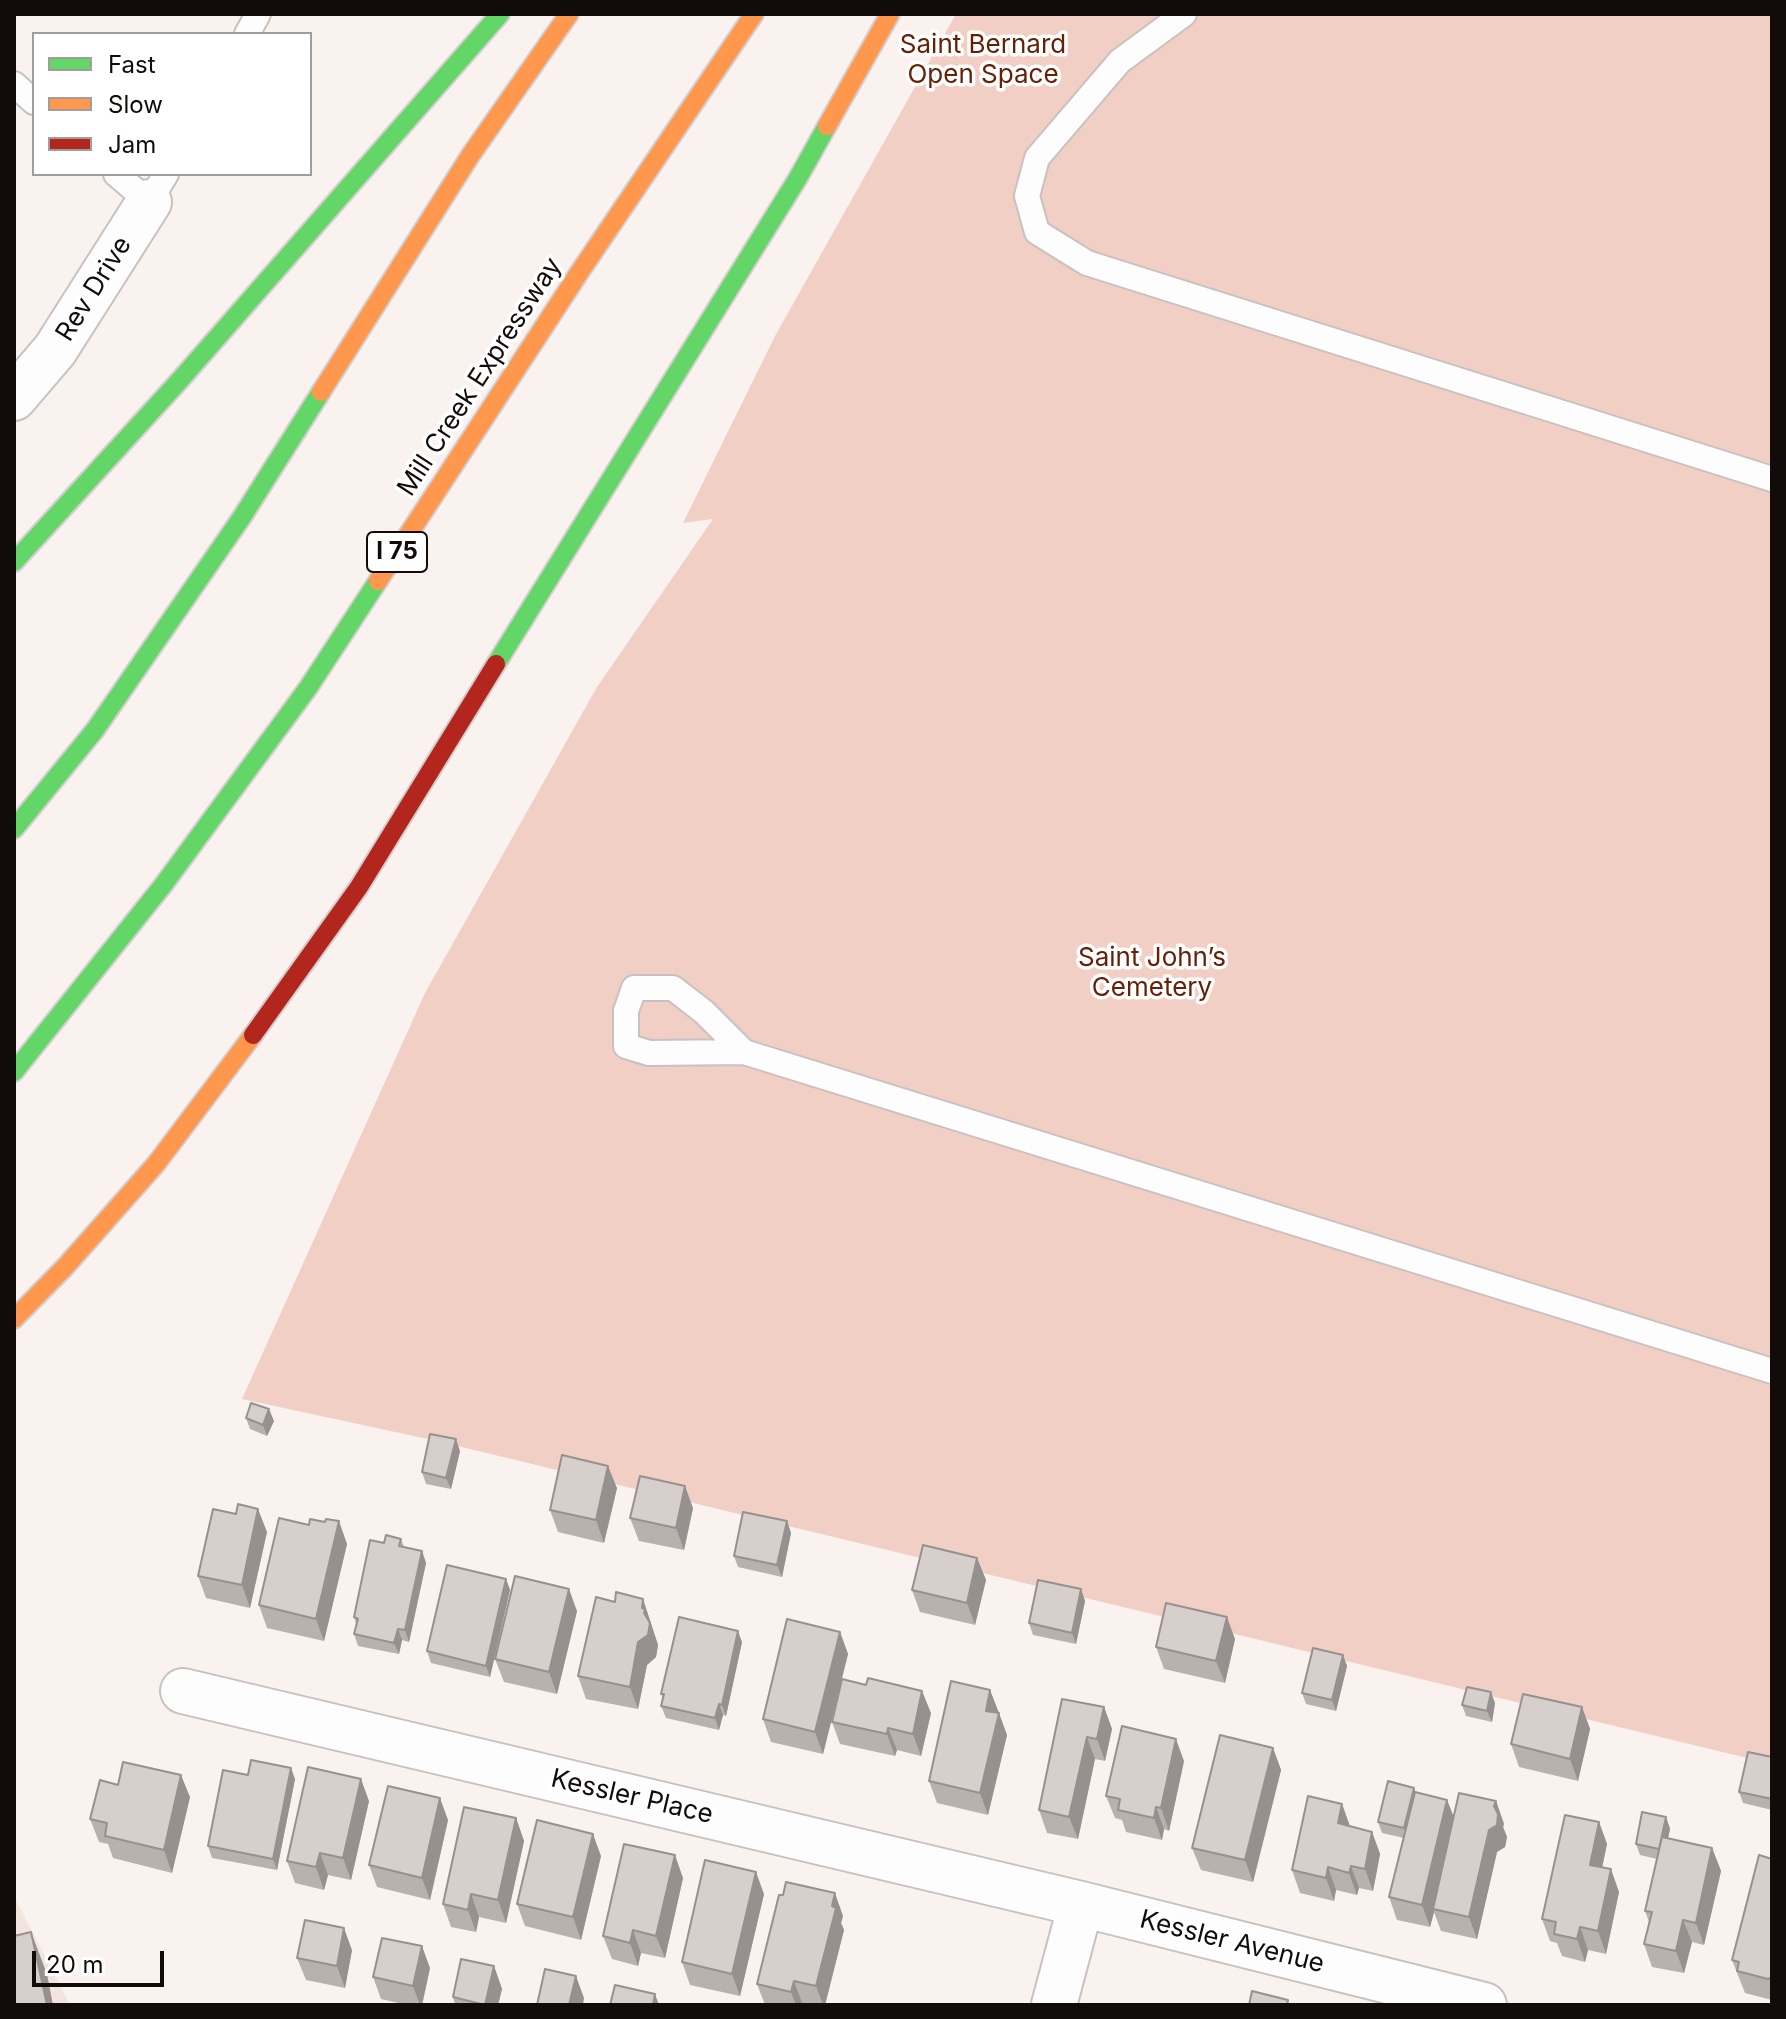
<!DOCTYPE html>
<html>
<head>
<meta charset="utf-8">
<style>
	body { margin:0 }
	#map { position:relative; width:1786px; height:2019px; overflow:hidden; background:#faf2ef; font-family:Inter,sans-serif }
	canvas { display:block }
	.frame { position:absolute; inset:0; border:16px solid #110b0a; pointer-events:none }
	.legend { position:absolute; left:32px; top:32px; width:280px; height:144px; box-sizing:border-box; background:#fff; border:2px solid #a09d9d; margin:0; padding:10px 14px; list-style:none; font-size:24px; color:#110b0a }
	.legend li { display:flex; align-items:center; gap:16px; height:40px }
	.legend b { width:40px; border:2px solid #a09d9d }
	.scale { position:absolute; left:32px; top:1951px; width:132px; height:36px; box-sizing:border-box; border:4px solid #110b0a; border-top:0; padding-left:10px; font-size:24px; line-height:28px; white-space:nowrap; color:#110b0a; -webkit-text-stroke:6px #fff; paint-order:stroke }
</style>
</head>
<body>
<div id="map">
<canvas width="1786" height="2019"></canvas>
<div class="frame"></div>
<ul class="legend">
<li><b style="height:10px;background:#63d668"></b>Fast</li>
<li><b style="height:10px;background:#ff974d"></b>Slow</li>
<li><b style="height:10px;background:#b3261e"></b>Jam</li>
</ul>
<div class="scale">20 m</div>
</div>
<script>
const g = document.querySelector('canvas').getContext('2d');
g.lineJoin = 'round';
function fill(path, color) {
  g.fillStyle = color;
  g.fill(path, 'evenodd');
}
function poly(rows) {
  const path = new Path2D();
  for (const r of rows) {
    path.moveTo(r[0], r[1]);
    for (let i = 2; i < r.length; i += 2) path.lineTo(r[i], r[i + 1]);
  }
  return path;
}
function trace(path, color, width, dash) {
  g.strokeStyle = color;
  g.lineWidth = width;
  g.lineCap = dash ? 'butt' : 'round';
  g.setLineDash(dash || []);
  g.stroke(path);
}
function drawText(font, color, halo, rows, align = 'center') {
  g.font = font + ' Inter,sans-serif';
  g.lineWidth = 7;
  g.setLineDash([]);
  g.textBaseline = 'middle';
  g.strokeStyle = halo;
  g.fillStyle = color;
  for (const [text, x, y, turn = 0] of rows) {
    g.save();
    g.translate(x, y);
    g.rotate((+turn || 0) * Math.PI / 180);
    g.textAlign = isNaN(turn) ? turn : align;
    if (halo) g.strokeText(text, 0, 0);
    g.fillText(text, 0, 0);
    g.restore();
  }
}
fill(poly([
	[14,1896,70,2005,14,2005]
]), '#f4e4de');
fill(poly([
	[956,14,1772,14,1772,1764,437,1441,242,1399,425,993,597,687,713,519,683,523,775,336]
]), '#f1cfc4');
const lane = poly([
	[1184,14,1120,61,1037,158,1027,196,1037,232,1087,263,1772,479],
	[247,34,258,14],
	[14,84,34,102],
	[116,174,149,202,166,174],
	[744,1052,704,1012,673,988,634,988,626,1011,626,1046,649,1053,744,1052,1772,1371]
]);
const street = poly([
	[14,398,55,350,149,202],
	[183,1691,1081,1904,1484,2005],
	[1054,2005,1081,1904]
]);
const fast = poly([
	[14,562,180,380,500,14],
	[496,664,798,178,827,126],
	[14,829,95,730,242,517,321,392],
	[14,1072,164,884,308,688,378,581]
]);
const slow = poly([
	[827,126,890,14],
	[321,392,470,156,569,14],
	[378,581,579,273,754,14],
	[14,1319,65,1267,156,1164,253,1035]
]);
const jam = poly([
	[253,1035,359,887,496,664]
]);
trace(lane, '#c8c1bf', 28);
trace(street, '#c8c1bf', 48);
trace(fast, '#d3cecd', 22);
trace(slow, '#d3cecd', 22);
trace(jam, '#d3cecd', 22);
trace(lane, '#fefdfd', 24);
trace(street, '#fefdfd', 44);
trace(fast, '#63d668', 18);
trace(slow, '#ff974d', 18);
trace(jam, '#b3261e', 18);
fill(poly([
	[246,1418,274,1421,267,1436,250,1429],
	[460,1451,451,1489,426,1484,422,1472],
	[617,1488,604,1543,558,1532,550,1510],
	[693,1508,684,1550,639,1541,630,1518],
	[787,1521,791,1533,782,1577,738,1567,734,1556],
	[325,1522,347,1544,324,1641,267,1628,259,1605,309,1525],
	[267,1532,250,1608,206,1598,198,1576],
	[401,1539,404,1547,422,1551,426,1563,409,1642,402,1640,399,1654,358,1646,354,1634,356,1624,354,1617,384,1543],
	[977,1558,986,1580,975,1625,920,1612,912,1590],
	[506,1579,510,1590,490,1677,431,1663,427,1651],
	[1081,1589,1085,1601,1076,1644,1033,1635,1029,1623],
	[643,1599,658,1645,656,1657,647,1665,638,1709,586,1699,578,1676,615,1602],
	[577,1611,557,1694,504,1682,495,1659],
	[840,1632,848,1654,823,1754,771,1742,763,1719],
	[1235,1639,1225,1683,1164,1669,1156,1647],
	[742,1642,726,1716,723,1715,719,1730,666,1718,661,1706,663,1700,661,1694],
	[1343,1655,1347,1666,1336,1711,1306,1704,1302,1693],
	[990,1690,1007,1735,988,1815,937,1803,929,1781],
	[1495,1703,1492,1722,1466,1716,1462,1705],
	[1104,1707,1112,1729,1105,1761,1095,1759,1078,1839,1047,1833,1039,1810],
	[1582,1707,1590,1729,1578,1781,1519,1767,1511,1744],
	[931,1713,921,1756,897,1750,895,1756,840,1744,832,1722],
	[1273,1748,1281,1770,1253,1882,1201,1870,1192,1848],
	[1772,1757,1772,1810,1743,1803,1739,1792],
	[1184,1761,1169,1831,1164,1829,1162,1840,1126,1832,1122,1820,1115,1818,1106,1796],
	[295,1779,277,1870,212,1858,208,1846],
	[118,1785,190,1797,172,1873,113,1858,108,1844,99,1842,90,1819],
	[1415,1792,1447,1800,1453,1816,1496,1801,1504,1824,1503,1827,1507,1837,1505,1847,1497,1852,1477,1939,1441,1931,1434,1912,1430,1927,1397,1920,1389,1897,1404,1838,1382,1833,1378,1822],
	[369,1801,351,1880,328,1875,324,1890,295,1883,287,1861],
	[1342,1804,1350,1826,1372,1832,1380,1854,1373,1891,1359,1888,1357,1895,1336,1890,1334,1901,1300,1893,1292,1870],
	[1666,1817,1670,1829,1668,1839,1712,1848,1721,1871,1704,1945,1692,1942,1684,1973,1652,1967,1644,1944,1649,1922,1645,1911,1657,1859,1640,1855,1636,1844],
	[516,1818,524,1841,506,1923,479,1917,476,1932,451,1927,443,1904],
	[448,1820,430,1900,377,1887,369,1865],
	[1599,1822,1607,1844,1602,1868,1619,1892,1606,1954,1588,1950,1585,1962,1562,1956,1557,1943,1550,1941,1542,1919],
	[601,1856,581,1940,525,1926,517,1904],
	[1772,1859,1772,2000,1745,1993,1732,1960],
	[683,1878,665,1958,641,1953,638,1966,612,1959,603,1936],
	[764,1894,740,1996,690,1985,682,1962],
	[783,1895,843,1916,841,1923,844,1930,825,2005,809,2005,802,2003,802,2005,765,2005,757,1984],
	[352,1950,345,1988,306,1980,297,1958],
	[494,1966,502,1989,498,2005,455,2005,453,1997],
	[430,1968,422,2005,407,2005,381,1999,373,1977]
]), '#b8b2af');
fill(poly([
	[269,1409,274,1421,267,1436,263,1425],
	[456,1439,460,1451,451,1489,446,1478],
	[608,1466,617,1488,604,1543,596,1520],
	[685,1486,693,1508,684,1550,676,1528],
	[258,1509,267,1532,250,1608,242,1585],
	[339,1521,347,1544,324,1641,316,1619],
	[787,1521,791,1533,782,1577,777,1565],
	[422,1551,426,1563,409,1642,405,1630],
	[977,1558,986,1580,975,1625,967,1603],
	[506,1579,510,1590,490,1677,486,1666],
	[569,1589,577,1611,557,1694,549,1672],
	[1081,1589,1085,1601,1076,1644,1072,1633],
	[643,1599,658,1645,656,1657,647,1665,638,1709,630,1687],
	[1227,1617,1235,1639,1225,1683,1216,1661],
	[398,1629,402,1640,399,1654,394,1643],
	[738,1631,742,1642,726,1716,722,1705],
	[840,1632,848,1654,823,1754,815,1732],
	[1343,1655,1347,1666,1336,1711,1332,1700],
	[990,1690,999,1713,986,1711],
	[922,1691,931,1713,921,1756,913,1734],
	[1491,1692,1495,1703,1492,1722,1487,1711],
	[719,1704,723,1715,719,1730,715,1718],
	[1104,1707,1112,1729,1105,1761,1097,1739],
	[1582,1707,1590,1729,1578,1781,1570,1759],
	[999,1713,1007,1735,988,1815,980,1793],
	[888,1728,897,1750,895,1756,887,1734],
	[1087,1737,1095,1759,1078,1839,1069,1817],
	[1176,1739,1184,1761,1169,1831,1161,1808],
	[1273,1748,1281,1770,1253,1882,1245,1860],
	[291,1768,295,1779,277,1870,273,1859],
	[181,1775,190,1797,172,1873,164,1850],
	[361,1779,369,1801,351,1880,343,1858],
	[1414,1788,1418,1799,1408,1839,1404,1828],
	[440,1798,448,1820,430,1900,422,1878],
	[1447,1800,1456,1822,1433,1909,1434,1912,1430,1927,1422,1905],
	[1496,1801,1504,1824,1503,1827,1507,1837,1505,1847,1497,1852,1477,1939,1469,1917],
	[1342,1804,1350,1827,1338,1823],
	[1156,1807,1164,1829,1162,1840,1154,1818],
	[1666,1817,1670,1829,1663,1860,1659,1849],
	[516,1818,524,1841,506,1923,498,1900],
	[1599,1822,1607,1844,1598,1887,1590,1865],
	[1372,1832,1380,1854,1373,1891,1365,1869],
	[593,1834,601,1856,581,1940,573,1917],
	[1712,1848,1721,1871,1704,1945,1696,1923],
	[320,1853,328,1875,324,1890,316,1867],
	[675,1855,683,1878,665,1958,656,1936],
	[1351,1866,1359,1888,1357,1895,1349,1873],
	[1328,1867,1336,1890,1334,1901,1326,1878],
	[1611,1869,1619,1892,1606,1954,1598,1931],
	[756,1872,764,1894,740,1996,732,1974],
	[835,1893,843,1916,841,1923,844,1930,825,2005,823,2005,816,1986],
	[471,1894,479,1917,476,1932,468,1910],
	[1683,1920,1692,1942,1684,1973,1676,1951],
	[1580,1927,1588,1950,1585,1962,1577,1939],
	[344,1928,352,1950,345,1988,337,1966],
	[633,1930,641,1953,638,1966,630,1943],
	[31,1932,47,1974,53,2005,47,2005],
	[422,1946,430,1968,422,2005,420,2005,413,1986],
	[494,1966,502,1989,498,2005,485,2005],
	[576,1976,584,1998,583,2005,569,2005],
	[794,1981,802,2003,802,2005,796,2005,791,1992],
	[655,1994,659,2005,653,2005]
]), '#96918f');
const building = poly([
	[251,1403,269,1409,263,1425,246,1418,251,1403],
	[430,1434,456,1439,446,1478,422,1472,430,1434],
	[562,1455,608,1466,596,1520,550,1510,562,1455],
	[640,1476,685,1486,676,1528,630,1518,640,1476],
	[238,1504,258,1509,242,1585,198,1576,213,1509,236,1514,238,1504],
	[743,1512,787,1521,777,1565,734,1556,743,1512],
	[279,1518,309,1525,310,1519,325,1522,326,1519,339,1521,316,1619,259,1605,279,1518],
	[386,1535,401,1539,399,1546,422,1551,405,1630,398,1629,394,1643,354,1634,358,1619,354,1617,370,1540,384,1543,386,1535],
	[923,1545,977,1558,967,1603,912,1590,923,1545],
	[447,1565,506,1579,486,1666,427,1651,447,1565],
	[515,1576,569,1589,549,1672,495,1659,515,1576],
	[1038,1580,1081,1589,1072,1633,1029,1623,1038,1580],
	[616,1592,643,1599,642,1608,645,1609,644,1613,650,1623,648,1635,638,1642,630,1687,578,1676,596,1597,615,1602,616,1592],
	[1166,1603,1227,1617,1216,1661,1156,1647,1166,1603],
	[679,1617,738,1631,722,1705,719,1704,715,1718,661,1706,664,1694,661,1694,679,1617],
	[787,1619,840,1632,815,1732,763,1719,787,1619],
	[1313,1648,1343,1655,1332,1700,1302,1693,1313,1648],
	[868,1678,922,1691,913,1734,888,1728,887,1734,832,1722,842,1679,866,1685,868,1678],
	[951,1681,990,1690,986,1711,999,1713,980,1793,929,1781,951,1681],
	[1467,1687,1491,1692,1487,1711,1462,1705,1467,1687],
	[1523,1694,1582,1707,1570,1759,1511,1744,1523,1694],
	[1062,1699,1104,1707,1097,1739,1087,1737,1069,1817,1039,1810,1062,1699],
	[1122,1726,1176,1739,1161,1808,1156,1807,1154,1818,1118,1810,1120,1799,1106,1796,1122,1726],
	[1220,1735,1273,1748,1245,1860,1192,1848,1220,1735],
	[1748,1752,1772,1757,1772,1799,1739,1792,1748,1752],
	[251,1760,291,1768,273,1859,208,1846,223,1770,248,1775,251,1760],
	[123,1762,181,1775,164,1850,105,1836,107,1823,90,1819,100,1780,118,1785,123,1762],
	[308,1767,361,1779,343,1858,320,1853,316,1867,287,1861,308,1767],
	[1388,1781,1414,1788,1404,1828,1378,1822,1388,1781],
	[388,1786,440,1798,422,1878,369,1865,388,1786],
	[1415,1792,1447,1800,1422,1905,1389,1897,1415,1792],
	[1459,1793,1496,1801,1494,1806,1498,1814,1497,1825,1489,1830,1469,1917,1433,1909,1459,1793],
	[1308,1796,1342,1804,1338,1823,1372,1832,1365,1869,1351,1866,1349,1873,1328,1867,1326,1878,1292,1870,1308,1796],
	[464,1807,516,1818,498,1900,471,1894,468,1910,443,1904,464,1807],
	[1642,1812,1666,1817,1659,1849,1636,1844,1642,1812],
	[1565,1815,1599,1822,1590,1865,1611,1869,1598,1931,1580,1927,1577,1939,1554,1934,1556,1922,1542,1919,1565,1815],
	[537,1820,593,1834,573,1917,517,1904,537,1820],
	[1662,1837,1712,1848,1696,1923,1683,1920,1676,1951,1644,1944,1652,1912,1645,1911,1662,1837],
	[624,1844,675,1855,656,1936,633,1930,630,1943,603,1936,624,1844],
	[1759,1855,1772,1859,1772,1977,1768,1979,1737,1971,1739,1962,1732,1960,1759,1855],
	[705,1860,756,1872,732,1974,682,1962,705,1860],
	[786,1882,835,1893,832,1906,836,1908,816,1986,794,1981,791,1992,757,1984,779,1895,783,1895,786,1882],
	[305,1920,344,1928,337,1966,297,1958,305,1920],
	[31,1932,47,2005,14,2005,14,1936,31,1932],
	[382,1938,422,1946,413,1986,373,1977,382,1938],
	[461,1959,494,1966,485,2005,453,1997,461,1959],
	[545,1969,576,1976,569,2005,537,2005,545,1969],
	[615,1985,655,1994,653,2005,610,2005,615,1985],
	[1252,1991,1288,2000,1287,2005,1249,2005,1252,1991]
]);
fill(building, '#d6cfcc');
trace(building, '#96918f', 2);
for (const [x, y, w] of [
	[397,552,60]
]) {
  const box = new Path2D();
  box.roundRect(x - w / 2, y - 20, w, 40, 6);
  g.fillStyle = '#fff';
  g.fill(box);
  trace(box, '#110b0a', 2);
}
drawText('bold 24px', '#110b0a', null, [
	["I 75",397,552]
]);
drawText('26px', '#652006', '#fff', [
	["Saint Bernard",983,45],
	["Open Space",983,75],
	["Saint John’s",1152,958],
	["Cemetery",1152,988]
]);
drawText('26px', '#110b0a', '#fff', [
	["Rev Drive",94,289,-58],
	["Mill Creek Expressway",480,377,-57],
	["Kessler Place",632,1797,13],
	["Kessler Avenue",1232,1942,14]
]);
</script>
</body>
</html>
